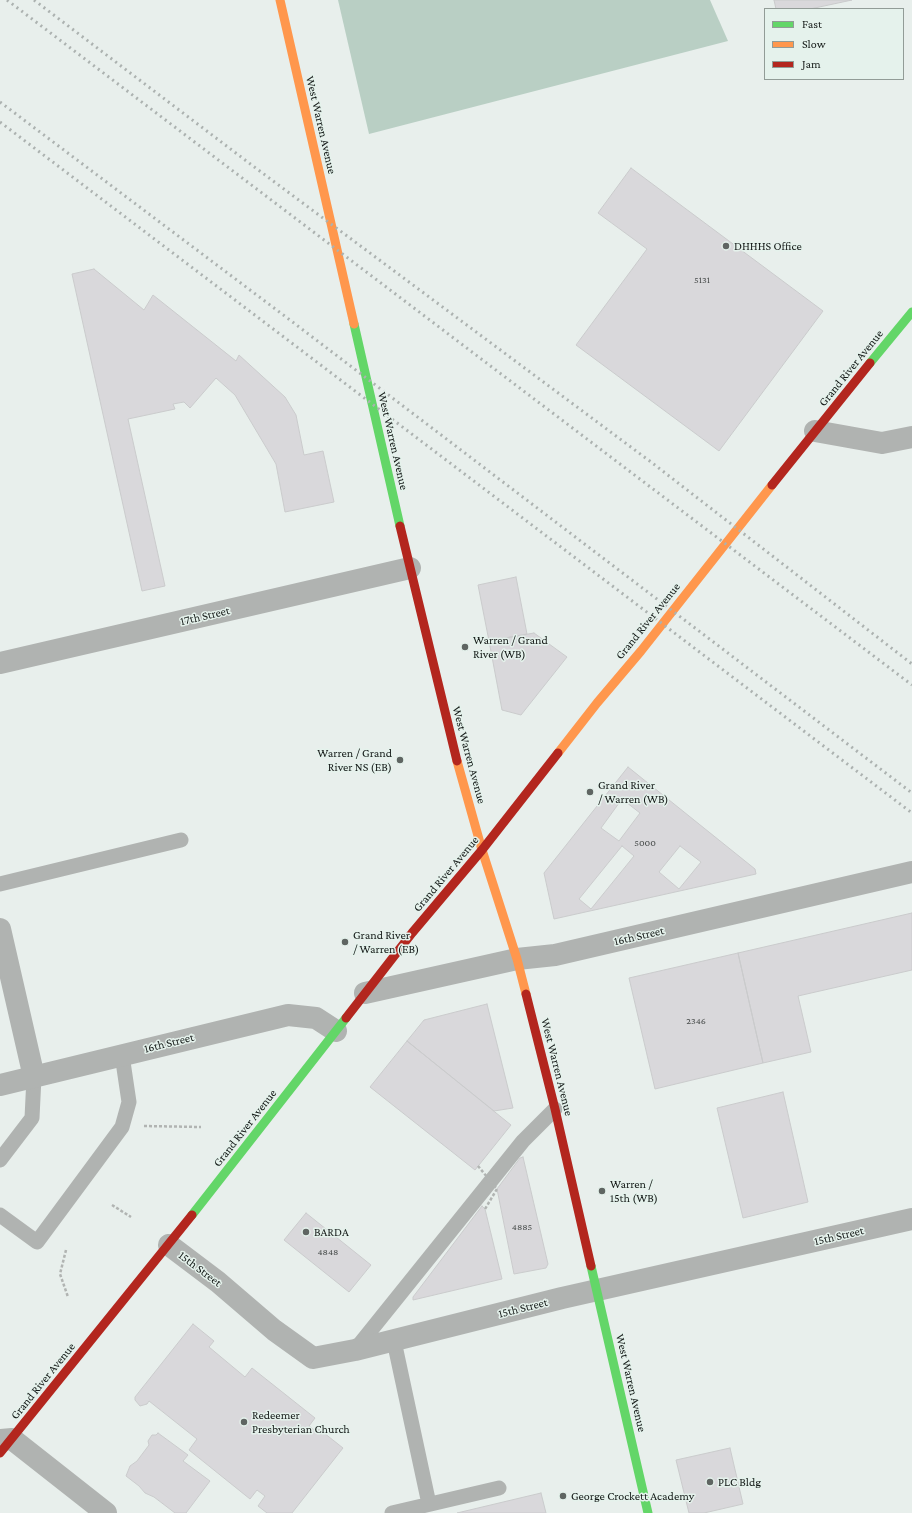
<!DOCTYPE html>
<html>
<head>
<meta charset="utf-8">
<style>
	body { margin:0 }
	#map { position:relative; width:912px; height:1513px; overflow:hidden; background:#e8efec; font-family:"Crimson Pro",serif }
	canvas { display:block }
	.legend { position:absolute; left:764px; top:8px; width:140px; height:72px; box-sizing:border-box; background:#e5f2ec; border:1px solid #929c97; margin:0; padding:5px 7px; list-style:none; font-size:12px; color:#151a18 }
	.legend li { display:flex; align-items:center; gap:8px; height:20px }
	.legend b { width:20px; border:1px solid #929c97 }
</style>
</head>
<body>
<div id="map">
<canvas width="912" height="1513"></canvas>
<ul class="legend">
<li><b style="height:5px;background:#63d668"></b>Fast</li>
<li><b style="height:5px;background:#ff974d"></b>Slow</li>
<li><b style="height:5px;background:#b3261e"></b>Jam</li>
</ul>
</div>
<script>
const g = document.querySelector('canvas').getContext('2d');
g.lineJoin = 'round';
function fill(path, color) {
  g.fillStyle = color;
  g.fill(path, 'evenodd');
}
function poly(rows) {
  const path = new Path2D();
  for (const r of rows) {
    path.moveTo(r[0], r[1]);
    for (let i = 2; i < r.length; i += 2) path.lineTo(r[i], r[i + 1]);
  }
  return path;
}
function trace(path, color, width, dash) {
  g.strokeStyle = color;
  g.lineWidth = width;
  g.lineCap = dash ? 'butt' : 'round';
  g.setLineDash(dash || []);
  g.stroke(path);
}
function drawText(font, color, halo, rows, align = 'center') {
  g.font = font + ' "Crimson Pro",serif';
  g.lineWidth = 3;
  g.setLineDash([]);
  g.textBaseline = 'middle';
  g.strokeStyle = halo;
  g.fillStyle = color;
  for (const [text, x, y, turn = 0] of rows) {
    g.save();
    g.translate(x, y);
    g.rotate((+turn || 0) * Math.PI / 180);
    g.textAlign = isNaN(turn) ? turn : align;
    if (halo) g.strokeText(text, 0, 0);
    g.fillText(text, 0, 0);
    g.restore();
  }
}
fill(poly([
	[338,0,710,0,728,41,369,134]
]), '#b9cfc4');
const building = poly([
	[774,0,852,0,810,9,776,9,774,0],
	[631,168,823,311,719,451,576,345,647,249,598,213,631,168],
	[94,269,144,310,153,295,236,361,239,355,285,397,296,415,304,455,323,451,334,502,285,512,276,464,235,395,216,378,190,408,184,402,173,404,175,409,128,419,165,586,142,591,72,274,94,269],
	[516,577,527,634,489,641,478,585,516,577],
	[534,633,567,657,521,715,502,710,489,641,534,633],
	[628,767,755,869,756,874,554,919,544,873,628,767],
	[622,799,640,813,619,841,601,828,622,799],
	[622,846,634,856,591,909,579,899,622,846],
	[680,846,701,862,679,889,659,872,680,846],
	[912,913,912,970,798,996,811,1052,763,1063,738,953,912,913],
	[738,953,763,1063,655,1089,629,978,738,953],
	[487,1004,513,1108,494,1111,407,1041,424,1020,487,1004],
	[407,1041,511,1125,475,1170,370,1087,407,1041],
	[783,1092,808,1202,743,1218,717,1108,783,1092],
	[523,1157,548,1264,546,1268,514,1274,497,1189,520,1158,523,1157],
	[482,1206,485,1209,502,1279,413,1300,413,1297,482,1206],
	[306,1213,371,1265,349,1292,284,1240,306,1213],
	[193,1324,214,1341,209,1347,245,1377,252,1368,315,1418,309,1426,317,1432,319,1429,343,1448,292,1513,267,1513,258,1506,265,1496,257,1490,250,1499,189,1450,197,1439,149,1401,147,1404,140,1406,135,1400,135,1397,193,1324],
	[158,1433,188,1455,183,1461,210,1481,186,1513,175,1513,154,1497,145,1493,139,1486,126,1476,130,1466,137,1461,149,1445,148,1441,152,1435,156,1435,158,1433],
	[730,1448,743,1504,704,1513,689,1513,676,1460,730,1448],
	[541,1493,546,1513,457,1513,541,1493]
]);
fill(building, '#d9d8db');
trace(building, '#cacbcc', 1);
trace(poly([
	[144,1126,201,1127],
	[112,1205,131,1217],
	[66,1250,60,1274,68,1297]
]), '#b1b4b2', 2.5, [3, 2]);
trace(poly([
	[0,884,181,840],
	[0,1160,32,1118,34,1077],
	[0,1215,37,1242,122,1127,129,1102,122,1055],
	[394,1341,429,1504],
	[355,1350,523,1141,555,1109],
	[392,1513,499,1488]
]), '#b0b3b1', 15);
trace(poly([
	[815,431,882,443,912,437],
	[0,663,410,568],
	[0,929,34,1077],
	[365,993,517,959,555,955,912,872],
	[0,1085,288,1015,316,1018,336,1031],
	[169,1245,218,1282,274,1330,313,1358,355,1350,562,1298,912,1219],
	[0,1440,12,1439,106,1513]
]), '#b0b3b1', 22);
trace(poly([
	[354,324,400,526],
	[870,363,912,312],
	[192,1215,346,1018],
	[591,1266,648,1513]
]), '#63d668', 9);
trace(poly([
	[280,0,354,324],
	[558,753,597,703,641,651,772,485],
	[457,761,482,850,517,959,526,994]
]), '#ff974d', 9);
trace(poly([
	[772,485,870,363],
	[400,526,457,761],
	[526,994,555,1109,591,1266],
	[346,1018,412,933,482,850,558,753],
	[0,1453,192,1215]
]), '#b3261e', 9);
trace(poly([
	[7,0,912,685],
	[34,0,253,166,651,462,912,664],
	[0,102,286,317,912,793],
	[0,122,912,813]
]), '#acb2b0', 3, [2, 4]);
trace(poly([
	[478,1166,497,1189,485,1209]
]), '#b1b4b2', 2.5, [3, 2]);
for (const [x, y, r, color] of [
	[726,246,4,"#5f6562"],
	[465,647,4,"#5f6562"],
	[400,760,4,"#5f6562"],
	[590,792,4,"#5f6562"],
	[345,942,4,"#5f6562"],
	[602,1191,4,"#5f6562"],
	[306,1232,4,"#5f6562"],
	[244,1422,4,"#5f6562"],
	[710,1482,4,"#5f6562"],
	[563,1496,4,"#5f6562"]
]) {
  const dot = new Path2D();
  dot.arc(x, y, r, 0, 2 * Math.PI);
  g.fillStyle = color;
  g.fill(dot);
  trace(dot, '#e5f2ec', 1.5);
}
drawText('10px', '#484c4b', null, [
	["5131",702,280],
	["5000",645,843],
	["2346",696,1021],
	["4885",522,1227],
	["4848",328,1252]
]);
drawText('12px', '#151a18', '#e5f2ec', [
	["West Warren Avenue",321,125,77],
	["Grand River Avenue",851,368,-51],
	["West Warren Avenue",393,441,77],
	["17th Street",205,616,-13],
	["Grand River Avenue",648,621,-51],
	["West Warren Avenue",469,755,75],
	["Grand River Avenue",446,874,-50],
	["16th Street",639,936,-13],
	["16th Street",169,1043,-14],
	["West Warren Avenue",557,1067,76],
	["Grand River Avenue",245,1128,-52],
	["15th Street",839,1236,-13],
	["15th Street",200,1269,37],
	["15th Street",523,1308,-14],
	["Grand River Avenue",43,1381,-51],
	["West Warren Avenue",631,1383,77]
]);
drawText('12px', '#151a18', '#e5f2ec', [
	["DHHHS Office",734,246],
	["Warren / Grand",473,640],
	["River (WB)",473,654],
	["Warren / Grand",392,753,"right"],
	["River NS (EB)",392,767,"right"],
	["Grand River",598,785],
	["/ Warren (WB)",598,799],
	["Grand River",353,935],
	["/ Warren (EB)",353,949],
	["Warren /",610,1184],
	["15th (WB)",610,1198],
	["BARDA",314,1232],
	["Redeemer",252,1415],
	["Presbyterian Church",252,1429],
	["PLC Bldg",718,1482],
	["George Crockett Academy",571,1496]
], 'left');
</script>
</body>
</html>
